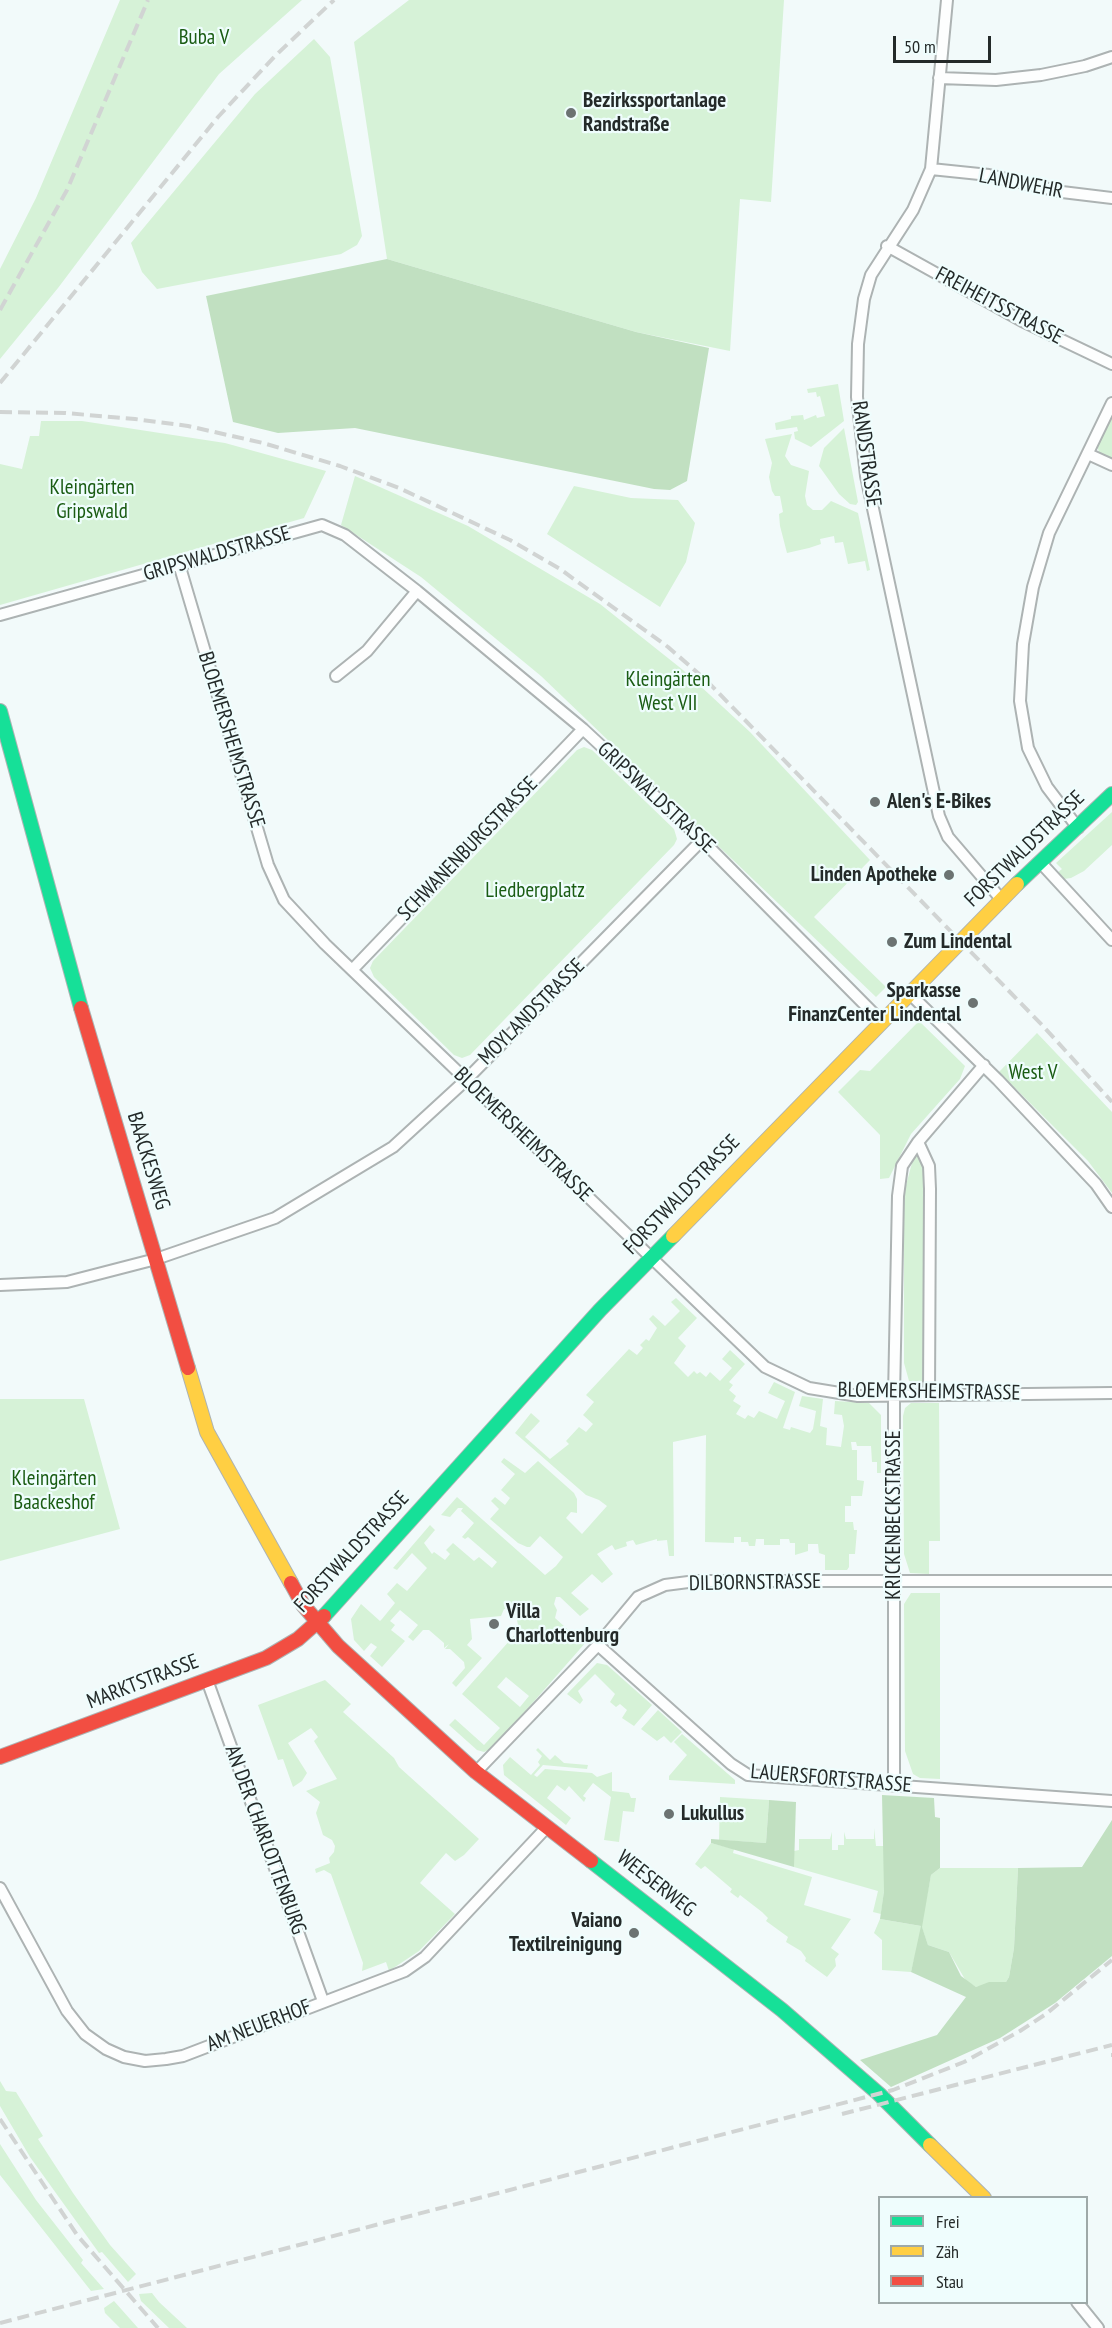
<!DOCTYPE html>
<html>
<head>
<meta charset="utf-8">
<style>
	body { margin:0 }
	#map { position:relative; width:1112px; height:2328px; overflow:hidden; background:#f2fafa; font-family:"PT Sans Narrow",sans-serif }
	canvas { display:block }
	.legend { position:absolute; left:878px; top:2196px; width:210px; height:108px; box-sizing:border-box; background:#effdfd; border:2px solid #9ea9a8; margin:0; padding:8px 10px; list-style:none; font-size:18px; color:#242a29 }
	.legend li { display:flex; align-items:center; gap:12px; height:30px }
	.legend b { width:30px; border:2px solid #9ea9a8 }
	.scale { position:absolute; left:893px; top:36px; width:98px; height:27px; box-sizing:border-box; border:3px solid #242a29; border-top:0; padding-left:8px; font-size:18px; line-height:21px; white-space:nowrap; color:#242a29; -webkit-text-stroke:4px #effdfd; paint-order:stroke }
</style>
</head>
<body>
<div id="map">
<canvas width="1112" height="2328"></canvas>
<ul class="legend">
<li><b style="height:8px;background:#16e098"></b>Frei</li>
<li><b style="height:8px;background:#ffcf43"></b>Zäh</li>
<li><b style="height:8px;background:#f24e42"></b>Stau</li>
</ul>
<div class="scale">50 m</div>
</div>
<script>
const g = document.querySelector('canvas').getContext('2d');
g.lineJoin = 'round';
function fill(path, color) {
  g.fillStyle = color;
  g.fill(path, 'evenodd');
}
function poly(rows) {
  const path = new Path2D();
  for (const r of rows) {
    path.moveTo(r[0], r[1]);
    for (let i = 2; i < r.length; i += 2) path.lineTo(r[i], r[i + 1]);
  }
  return path;
}
function trace(path, color, width, dash) {
  g.strokeStyle = color;
  g.lineWidth = width;
  g.lineCap = dash ? 'butt' : 'round';
  g.setLineDash(dash || []);
  g.stroke(path);
}
function drawText(font, color, halo, rows, align = 'center') {
  g.font = font + ' "PT Sans Narrow",sans-serif';
  g.lineWidth = 4.5;
  g.setLineDash([]);
  g.textBaseline = 'middle';
  g.strokeStyle = halo;
  g.fillStyle = color;
  for (const [text, x, y, turn = 0] of rows) {
    g.save();
    g.translate(x, y);
    g.rotate((+turn || 0) * Math.PI / 180);
    g.textAlign = isNaN(turn) ? turn : align;
    if (halo) g.strokeText(text, 0, 0);
    g.fillText(text, 0, 0);
    g.restore();
  }
}
fill(poly([
	[120,0,302,0,219,74,58,288,0,359,0,269,36,198],
	[409,0,784,0,771,202,740,199,730,351,636,332,387,259,354,42],
	[314,39,330,57,362,236,357,245,341,254,157,289,142,272,131,243,255,94],
	[838,384,844,421,811,447,795,439,794,432,798,431,797,427,776,430,775,423,791,419,791,416,803,415,804,420,816,415,817,418,825,416,820,396,817,397,816,392,808,393,807,389],
	[1112,415,1112,460,1100,455,1097,446],
	[41,421,82,421,225,443,326,471,304,518,0,605,0,464,22,469,30,436,39,436],
	[844,428,858,502,856,505,850,504,839,494,819,466,824,448],
	[792,434,785,456,791,465,809,471,805,496,807,505,813,510,822,510,831,501,858,513,870,570,867,571,865,561,848,564,843,542,835,543,834,536,820,539,821,544,809,548,787,553,780,526,779,514,783,512,780,496,775,496,772,491,769,477,772,463,765,439],
	[355,476,468,526,600,604,683,670,750,732,870,860,814,917,886,987,876,997,541,676,421,577,341,525],
	[574,486,631,498,678,500,695,523,686,562,660,607,547,534],
	[584,747,592,750,674,829,677,839,674,845,470,1055,462,1058,454,1055,374,977,370,968,373,961,577,750],
	[1112,812,1112,845,1084,871,1071,878,1064,879,1057,873,1062,869,1056,863],
	[919,1021,965,1066,960,1079,911,1134,889,1178,880,1179,880,1135,838,1092,860,1070,870,1071],
	[1037,1033,1112,1112,1112,1193,1088,1161,999,1072],
	[918,1155,923,1162,923,1382,909,1381,904,1363,904,1193,913,1159],
	[676,1298,697,1318,678,1338,686,1346,674,1363,688,1377,694,1371,697,1374,700,1372,706,1377,710,1372,720,1381,732,1368,722,1359,730,1350,745,1364,729,1382,733,1385,729,1390,736,1396,733,1401,741,1406,736,1414,745,1419,748,1415,754,1418,759,1411,777,1419,785,1401,768,1393,774,1382,795,1392,783,1428,790,1430,791,1427,810,1433,813,1429,816,1411,799,1406,802,1396,823,1399,820,1426,827,1428,826,1445,841,1447,844,1426,842,1415,834,1414,835,1401,869,1403,881,1415,881,1473,877,1473,877,1462,872,1462,871,1446,857,1446,856,1442,851,1442,852,1450,857,1450,857,1480,864,1481,862,1496,851,1496,851,1506,845,1506,845,1522,853,1522,854,1530,857,1530,855,1554,849,1554,849,1567,847,1570,825,1570,825,1555,819,1553,818,1544,808,1544,808,1551,795,1555,795,1543,790,1543,789,1539,780,1539,780,1545,764,1545,764,1539,756,1539,755,1546,749,1546,748,1542,741,1542,741,1537,734,1537,734,1543,705,1542,706,1435,673,1442,674,1556,669,1556,667,1540,657,1541,657,1539,636,1545,633,1540,626,1542,627,1546,615,1550,612,1545,597,1554,613,1574,602,1583,592,1574,571,1593,589,1609,580,1616,560,1597,556,1597,554,1604,557,1610,555,1618,575,1636,578,1634,587,1641,493,1748,484,1752,477,1750,449,1725,455,1719,484,1745,500,1728,462,1694,519,1630,516,1615,513,1615,512,1610,504,1609,501,1616,470,1619,472,1639,467,1645,482,1658,456,1687,452,1683,465,1668,464,1662,450,1649,445,1649,449,1644,444,1648,444,1643,429,1630,423,1630,413,1641,408,1637,418,1625,400,1610,390,1621,395,1625,391,1630,405,1641,382,1667,370,1656,377,1647,371,1643,364,1651,354,1640,351,1619,361,1604,380,1621,382,1619,395,1603,387,1594,397,1583,407,1591,427,1568,412,1553,397,1570,393,1568,430,1525,435,1530,424,1543,432,1554,434,1552,445,1560,450,1554,446,1550,453,1543,474,1561,479,1557,492,1568,497,1562,468,1537,465,1539,462,1537,474,1523,461,1511,463,1508,458,1508,450,1517,441,1515,457,1497,545,1575,556,1566,563,1557,540,1536,530,1547,527,1547,518,1543,490,1519,499,1509,491,1501,495,1497,505,1505,510,1498,501,1490,515,1474,501,1462,504,1458,525,1473,538,1461,574,1493,577,1499,577,1513,571,1512,566,1518,582,1534,607,1506,599,1500,586,1495,515,1433,531,1413,540,1421,525,1437,550,1459,569,1444,566,1441,579,1427,586,1432,593,1424,583,1415,594,1402,586,1395,629,1349,637,1355,643,1348,640,1345,646,1339,649,1341,657,1328,649,1319,653,1315,665,1326,680,1311,671,1302],
	[506,1677,529,1696,520,1707,497,1687],
	[0,1399,84,1399,120,1529,0,1561],
	[911,1403,939,1403,940,1541,929,1541,929,1574,910,1573,904,1554,903,1416,905,1408],
	[911,1593,940,1593,940,1779,920,1778,913,1774,905,1751,904,1604],
	[597,1663,607,1665,652,1705,634,1726,622,1718,627,1710,620,1704,616,1707,610,1702,615,1694,595,1674,578,1691,583,1700,580,1704,567,1694],
	[325,1680,351,1704,343,1712,394,1758,399,1767,479,1839,464,1855,455,1861,446,1853,420,1883,455,1914,419,1951,389,1971,386,1962,362,1971,363,1963,331,1874,324,1870,316,1873,315,1869,330,1863,329,1858,334,1852,335,1846,332,1840,323,1835,316,1813,320,1802,306,1791,337,1779,314,1741,318,1737,311,1728,288,1743,307,1773,302,1781,293,1787,283,1759,278,1760,258,1705],
	[658,1710,682,1732,671,1743,664,1736,657,1741,641,1729],
	[682,1734,735,1780,735,1784,669,1780,669,1776,687,1755,674,1742],
	[538,1748,550,1760,555,1755,564,1763,588,1765,587,1769,543,1765,534,1775,537,1777,545,1769,592,1773,597,1777,612,1772,612,1791,629,1793,631,1798,636,1798,634,1812,623,1811,619,1842,604,1840,611,1797,593,1783,583,1796,586,1798,584,1802,569,1786,565,1791,557,1785,547,1798,571,1818,566,1825,504,1775,503,1765,510,1757,531,1775,540,1765,538,1762,542,1756,536,1750],
	[720,1797,769,1800,766,1843,719,1840],
	[874,1828,876,1846,884,1846,884,1891,881,1914,873,1912,878,1891,794,1867,794,1851,799,1850,799,1839,830,1839,832,1832,832,1850,838,1850,838,1845,844,1845,844,1832,846,1839,874,1839],
	[711,1843,734,1849,733,1853,812,1877,804,1905,851,1919,831,1948,839,1954,835,1959,836,1966,827,1977,805,1961,806,1958,801,1951,786,1942,788,1937,766,1921,768,1918,762,1912,740,1895,738,1898,730,1892,732,1889,705,1866,701,1869,695,1864],
	[940,1868,1018,1868,1014,1948,1009,1977,1006,1982,976,1987,966,1981,949,1952,928,1945,922,1928,911,1972,882,1970,882,1940,874,1933,880,1919,921,1926,931,1875],
	[0,2081,6,2091,16,2092,43,2136,38,2139,73,2193,110,2245,136,2274,128,2282,102,2252,99,2253,30,2157,0,2106],
	[0,2144,36,2200,83,2260,81,2263,104,2289,91,2291,0,2175],
	[152,2293,159,2302,187,2328,169,2328,141,2301,139,2294],
	[114,2301,138,2328,120,2328,105,2313,104,2308]
]), '#d6f2d7');
fill(poly([
	[387,259,636,332,709,348,687,481,670,490,654,489,355,428,278,433,233,422,206,296],
	[882,1795,934,1798,935,1817,940,1818,940,1868,931,1875,922,1927,928,1945,949,1952,961,1976,976,1987,989,1982,1006,1982,1009,1977,1014,1948,1018,1868,1082,1867,1112,1820,1112,1956,1055,2003,1000,2038,891,2087,860,2060,937,2035,966,1997,911,1972,921,1926,880,1919,884,1891],
	[769,1800,796,1802,794,1867,711,1843,711,1839,766,1843]
]), '#c1e0c1');
const street = poly([
	[947,0,931,169,913,210,871,275,864,299,858,344,857,397,866,476,939,816,948,837,1001,899],
	[939,78,996,80,1041,75,1085,66,1112,57],
	[931,169,989,175,1062,192,1112,198],
	[887,246,1022,321,1112,364],
	[1088,454,1112,465],
	[179,564,268,865,284,900,325,944,765,1367,809,1388,858,1396,1112,1393],
	[0,615,322,525,345,535,417,591,583,729,702,840,881,1021],
	[336,676,367,651,417,591],
	[1078,828,1047,787,1028,748,1020,701,1023,644,1033,587,1049,533,1112,403],
	[1041,863,1112,940],
	[353,969,583,729],
	[909,993,998,1080,1096,1184,1112,1207],
	[918,1142,929,1166,930,1189,929,1394],
	[0,1285,67,1282,156,1259,275,1218,393,1147,466,1080,702,840],
	[598,1645,731,1764,748,1775,1112,1801],
	[207,1680,323,2001],
	[476,1772,598,1645,638,1597,665,1585,696,1581,1112,1581],
	[894,1785,894,1396,898,1196,902,1166,918,1142,984,1065],
	[0,1888,67,2011,85,2034,106,2049,124,2057,145,2061,166,2059,183,2056,405,1971,425,1957,546,1828],
	[1077,2302,1098,2328]
]);
const fast = poly([
	[0,711,81,1008],
	[1017,884,1112,794],
	[324,1616,600,1310,673,1236],
	[591,1861,782,2010,879,2094,930,2145]
]);
const slow = poly([
	[673,1236,1017,884],
	[188,1368,207,1432,291,1583],
	[930,2145,984,2198]
]);
const jam = poly([
	[81,1008,188,1368],
	[291,1583,303,1605,338,1646,476,1772,591,1861],
	[0,1757,266,1658,298,1639,324,1616]
]);
trace(street, '#adb3b3', 14);
trace(fast, '#adb3b3', 16);
trace(slow, '#adb3b3', 16);
trace(jam, '#adb3b3', 16);
trace(street, '#fdfefe', 10);
trace(fast, '#16e098', 14);
trace(slow, '#ffcf43', 14);
trace(jam, '#f24e42', 14);
trace(poly([
	[0,310,67,190,148,0],
	[0,383,218,117,275,56,334,0],
	[0,412,65,413,135,419,188,426,263,443,340,466,399,488,510,540,560,569,668,647,706,680,1043,1026,1112,1102],
	[1111,2055,1112,2055],
	[842,2114,1112,2045],
	[0,2119,77,2235,158,2328],
	[0,2323,893,2090,964,2062,1020,2031,1046,2014,1112,1960]
]), '#d1d4d3', 4, [12, 6]);
for (const [x, y, r, color] of [
	[571,113,6,"#6c7372"],
	[875,802,6,"#6c7372"],
	[949,875,6,"#6c7372"],
	[892,942,6,"#6c7372"],
	[973,1003,6,"#6c7372"],
	[494,1624,6,"#6c7372"],
	[669,1814,6,"#6c7372"],
	[634,1933,6,"#6c7372"]
]) {
  const dot = new Path2D();
  dot.arc(x, y, r, 0, 2 * Math.PI);
  g.fillStyle = color;
  g.fill(dot);
  trace(dot, '#effdfd', 2);
}
drawText('21px', '#1a5c13', '#effdfd', [
	["Buba V",204,38],
	["Kleingärten",92,488],
	["Gripswald",92,512],
	["Kleingärten",668,680],
	["West VII",668,704],
	["Liedbergplatz",535,891],
	["West V",1033,1073],
	["Kleingärten",54,1479],
	["Baackeshof",54,1503]
]);
drawText('bold 21px', '#242a29', '#effdfd', [
	["Bezirkssportanlage",583,101],
	["Randstraße",583,125],
	["Alen's E-Bikes",887,802],
	["Linden Apotheke",937,875,"right"],
	["Zum Lindental",904,942],
	["Sparkasse",961,991,"right"],
	["FinanzCenter Lindental",961,1015,"right"],
	["Villa",506,1612],
	["Charlottenburg",506,1636],
	["Lukullus",681,1814],
	["Vaiano",622,1921,"right"],
	["Textilreinigung",622,1945,"right"]
], 'left');
drawText('21px', '#242a29', '#effdfd', [
	["LANDWEHR",1021,184,11],
	["FREIHEITSSTRASSE",999,306,28],
	["RANDSTRASSE",866,454,82],
	["GRIPSWALDSTRASSE",217,554,-16],
	["BLOEMERSHEIMSTRASSE",231,740,73],
	["GRIPSWALDSTRASSE",656,798,43],
	["SCHWANENBURGSTRASSE",468,849,-46],
	["FORSTWALDSTRASSE",1025,849,-44],
	["MOYLANDSTRASSE",532,1012,-45],
	["BLOEMERSHEIMSTRASSE",523,1135,44],
	["BAACKESWEG",148,1161,73],
	["FORSTWALDSTRASSE",682,1195,-46],
	["BLOEMERSHEIMSTRASSE",929,1392,1],
	["KRICKENBECKSTRASSE",894,1515,-90],
	["FORSTWALDSTRASSE",352,1552,-47],
	["DILBORNSTRASSE",755,1583,-1],
	["MARKTSTRASSE",143,1682,-21],
	["LAUERSFORTSTRASSE",831,1779,5],
	["AN DER CHARLOTTENBURG",265,1840,70],
	["WEESERWEG",656,1884,38],
	["AM NEUERHOF",259,2026,-21]
]);
</script>
</body>
</html>
